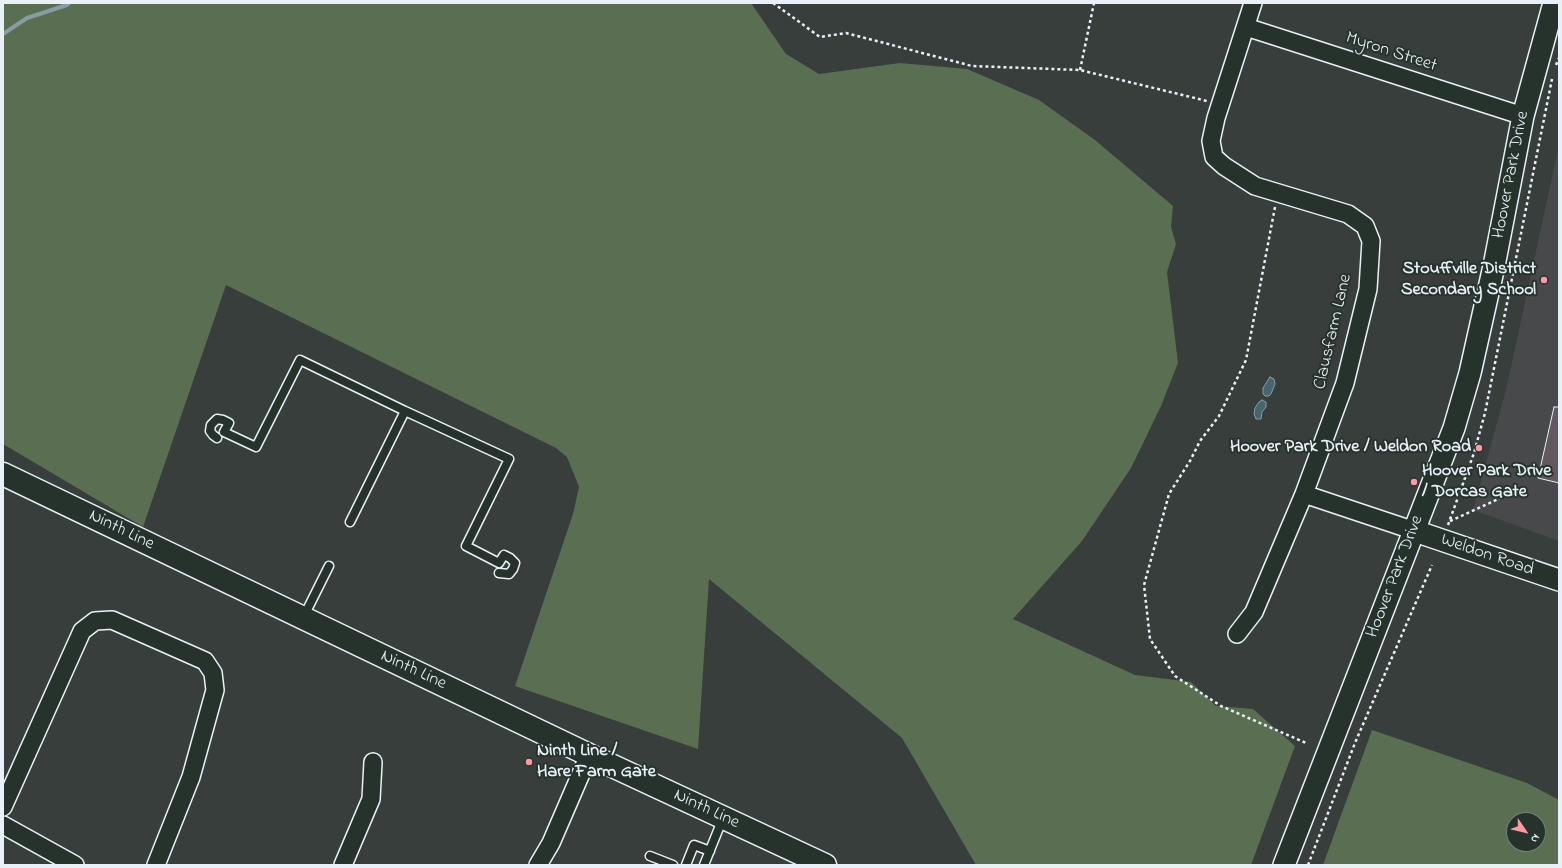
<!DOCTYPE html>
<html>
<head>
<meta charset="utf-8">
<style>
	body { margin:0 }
	#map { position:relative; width:1562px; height:868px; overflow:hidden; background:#383e3c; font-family:"Indie Flower",sans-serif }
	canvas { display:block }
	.frame { position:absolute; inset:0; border:4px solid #e8f1f8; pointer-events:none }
	.north { position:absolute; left:1506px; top:812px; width:40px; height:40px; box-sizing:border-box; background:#26332d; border:1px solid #747f7e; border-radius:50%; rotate:125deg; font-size:11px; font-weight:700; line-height:16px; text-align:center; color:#e8f1f8 }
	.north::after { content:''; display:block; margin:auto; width:14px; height:18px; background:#ff9aa2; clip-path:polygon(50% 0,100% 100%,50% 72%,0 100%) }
</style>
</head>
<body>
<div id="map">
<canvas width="1562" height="868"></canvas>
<div class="frame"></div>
<div class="north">N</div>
</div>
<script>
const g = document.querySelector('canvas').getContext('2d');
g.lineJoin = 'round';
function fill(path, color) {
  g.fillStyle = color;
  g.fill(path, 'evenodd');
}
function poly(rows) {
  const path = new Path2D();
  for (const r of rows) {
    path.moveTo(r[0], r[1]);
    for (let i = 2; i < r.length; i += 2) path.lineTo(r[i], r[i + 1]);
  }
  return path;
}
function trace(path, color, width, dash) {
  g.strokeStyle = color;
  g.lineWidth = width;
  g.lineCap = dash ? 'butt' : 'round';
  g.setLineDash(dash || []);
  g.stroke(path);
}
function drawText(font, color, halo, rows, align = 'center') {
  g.font = font + ' "Indie Flower",sans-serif';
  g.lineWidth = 4;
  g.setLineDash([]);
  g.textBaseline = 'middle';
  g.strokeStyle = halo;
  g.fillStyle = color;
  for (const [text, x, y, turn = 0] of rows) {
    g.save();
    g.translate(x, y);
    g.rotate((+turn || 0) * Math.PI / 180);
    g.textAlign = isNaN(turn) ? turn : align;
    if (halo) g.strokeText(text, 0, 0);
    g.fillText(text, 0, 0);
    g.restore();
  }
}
fill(poly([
	[1559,145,1559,541,1473,510,1506,390]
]), '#48494a');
fill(poly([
	[3,3,751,3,786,54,819,74,900,63,967,69,1039,100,1095,140,1173,206,1171,227,1176,244,1167,272,1178,363,1161,406,1131,468,1082,541,1013,619,1135,675,1191,682,1216,706,1253,709,1295,746,1251,865,976,865,902,738,709,579,698,749,515,686,573,514,579,487,567,457,556,448,226,285,143,527,3,444],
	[1372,730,1527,783,1559,800,1559,865,1323,865],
	[1514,820,1538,820,1538,844,1514,844]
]), '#5a6e51');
const water = poly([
	[1270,377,1274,379,1275,384,1271,394,1269,396,1265,396,1263,394,1263,388,1270,377],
	[1262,400,1266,402,1266,407,1262,412,1261,419,1256,419,1254,414,1255,408,1259,402,1262,400]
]);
fill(water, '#46656c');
trace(water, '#879da4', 1);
trace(poly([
	[3,34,27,18,67,5,69,3]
]), '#879da4', 4);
const building = poly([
	[1554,407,1559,407,1559,483,1538,478,1554,407]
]);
fill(building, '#62595f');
trace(building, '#e8f1f8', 1);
const service = poly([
	[405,411,509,459,466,546,499,563,504,555,510,558,515,563,513,569,509,574,499,573],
	[217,438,213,435,210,431,211,425,217,419,223,420,229,423,224,432,256,447,300,360,405,411,350,522],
	[303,618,329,566],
	[650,856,673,865],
	[686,865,694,845,710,851],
	[704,865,723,818]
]);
const minor = poly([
	[1246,27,1523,116],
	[1304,494,1415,531],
	[1237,634,1254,612,1304,494,1345,383,1368,289,1371,241,1365,226,1348,214,1255,186,1224,166,1214,157,1211,141,1216,118,1253,3],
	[3,807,82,631,95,621,112,620,205,661,213,673,215,690,191,777,156,865],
	[3,825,75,865],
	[343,865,371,799,373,762],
	[538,865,551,843,589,755]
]);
const tertiary = poly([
	[1415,531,1559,580],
	[1284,865,1454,428,1470,373,1494,266,1523,116,1554,3]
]);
const secondary = poly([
	[3,474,589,755,825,865]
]);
trace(service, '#e8f1f8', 11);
trace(minor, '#e8f1f8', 20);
trace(tertiary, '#e8f1f8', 24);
trace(secondary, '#e8f1f8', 25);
trace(poly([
	[773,3,820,37,846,33,972,66,1080,70,1207,101],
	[1556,65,1559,58],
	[1080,70,1094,3],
	[1275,207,1246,360,1219,416,1200,441,1190,461,1169,494,1144,585,1150,639,1175,676,1221,706,1306,743],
	[1450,521,1514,492],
	[1448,525,1474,453,1485,413,1552,79],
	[1308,865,1355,743,1432,565]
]), '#e8f1f8', 2.5, [3, 3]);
trace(service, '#26332d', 8);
trace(minor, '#26332d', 17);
trace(tertiary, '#26332d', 21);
trace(secondary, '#26332d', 22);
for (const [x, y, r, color] of [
	[1544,280,4,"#ff9aa2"],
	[1479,448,4,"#ff9aa2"],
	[1414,482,4,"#ff9aa2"],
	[529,762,4,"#ff9aa2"]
]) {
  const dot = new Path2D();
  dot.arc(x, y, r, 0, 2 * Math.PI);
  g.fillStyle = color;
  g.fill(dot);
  trace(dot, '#26332d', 1.5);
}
drawText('18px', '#e8f1f8', '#26332d', [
	["Myron Street",1391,53,18],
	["Hoover Park Drive",1512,175,-79],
	["Clausfarm Lane",1334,332,-77],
	["Ninth Line",121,531,26],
	["Weldon Road",1487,556,19],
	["Hoover Park Drive",1396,577,-69],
	["Ninth Line",413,671,25],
	["Ninth Line",706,810,25]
]);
drawText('bold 18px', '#e8f1f8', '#26332d', [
	["Stouffville District",1536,270],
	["Secondary School",1536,291],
	["Hoover Park Drive / Weldon Road",1471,448],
	["Hoover Park Drive",1422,472,"left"],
	["/ Dorcas Gate",1422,493,"left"],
	["Ninth Line /",537,752,"left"],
	["Hare Farm Gate",537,773,"left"]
], 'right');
</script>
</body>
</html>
